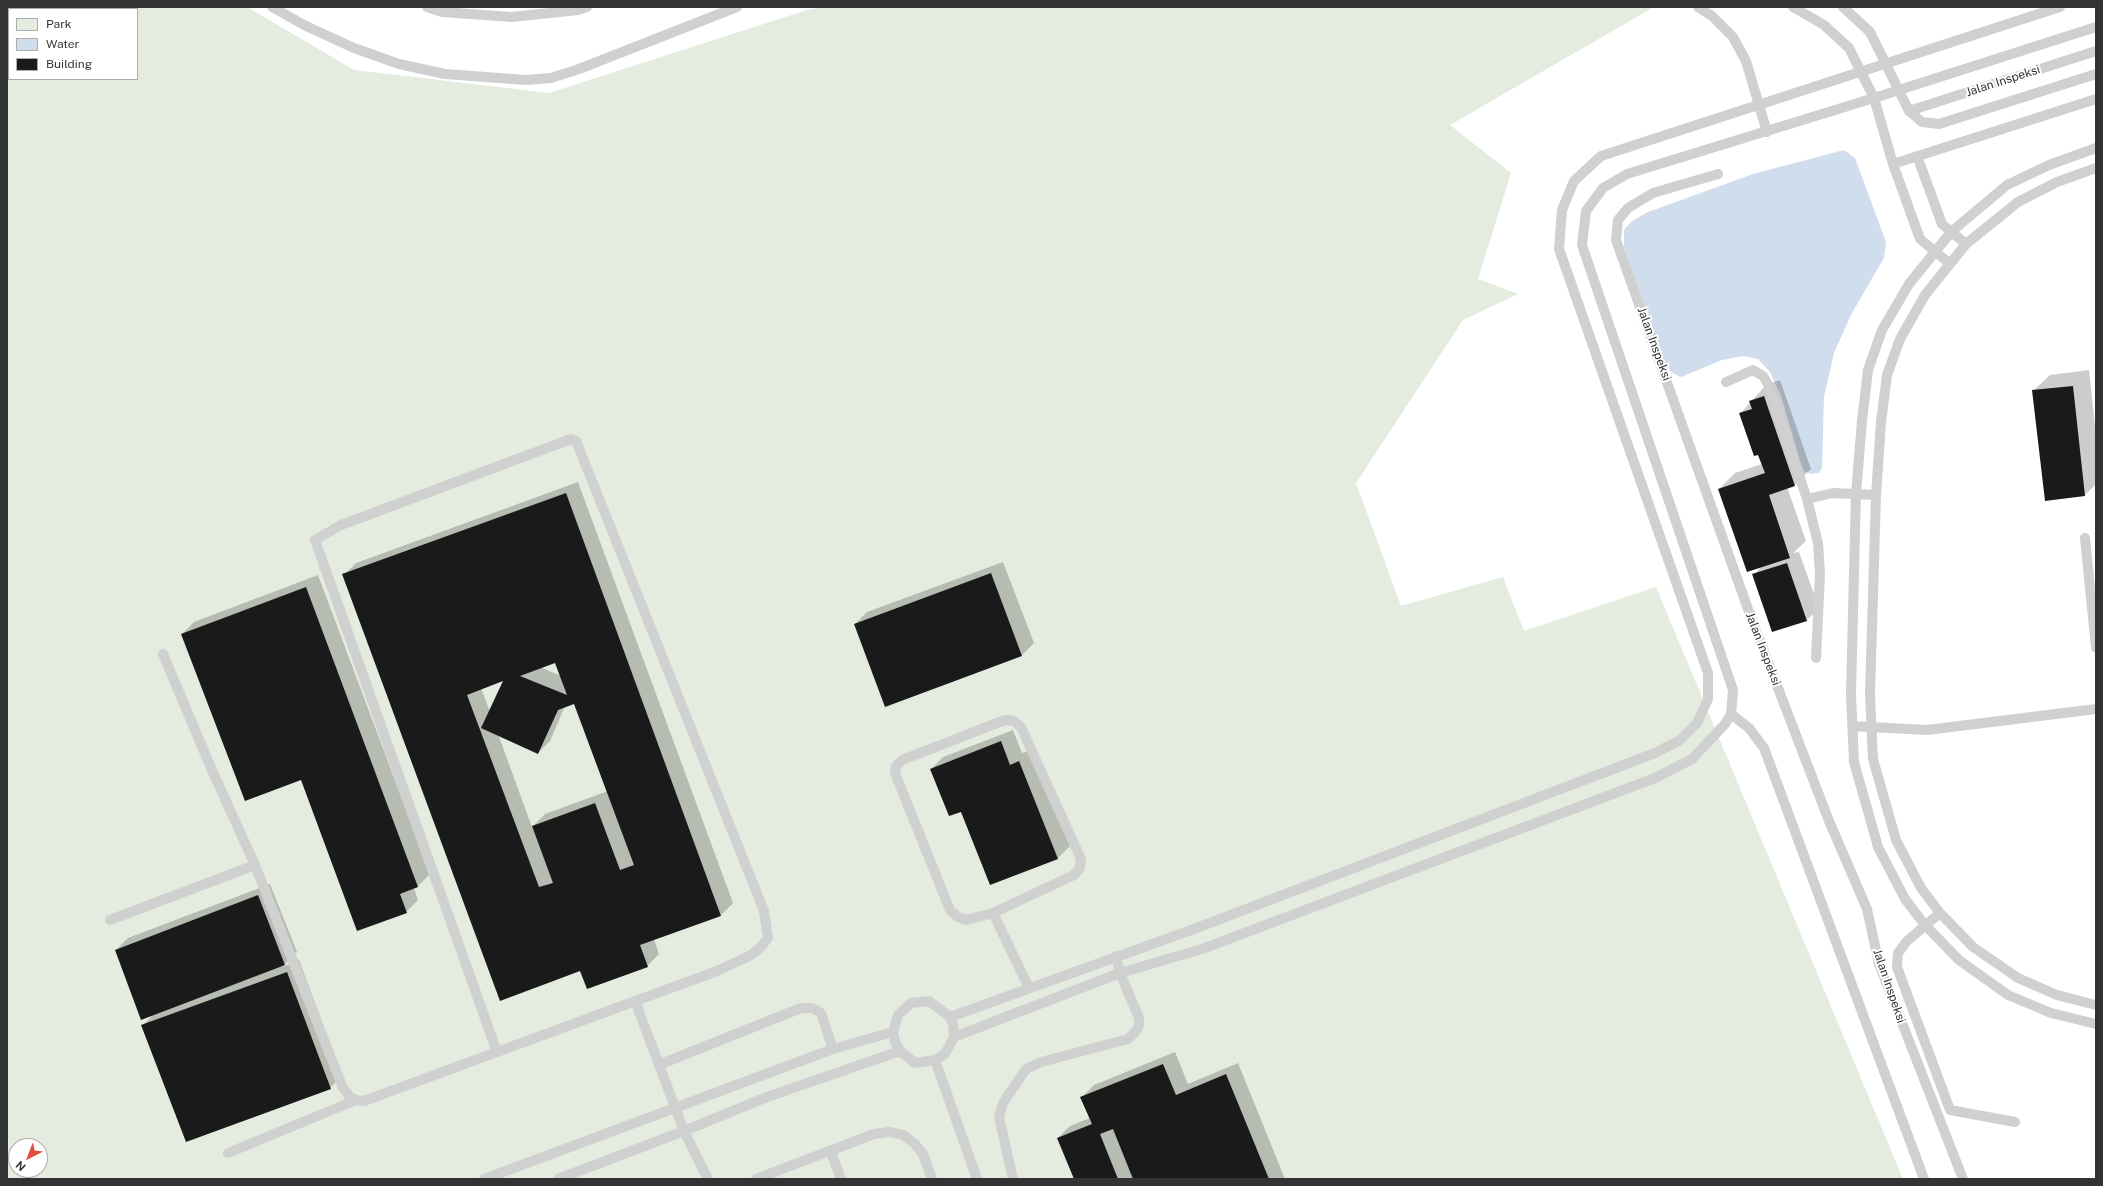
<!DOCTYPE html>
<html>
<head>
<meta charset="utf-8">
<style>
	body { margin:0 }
	#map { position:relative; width:2103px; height:1186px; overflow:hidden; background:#fff; font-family:"Public Sans",sans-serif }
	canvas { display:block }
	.frame { position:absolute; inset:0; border:8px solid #333; pointer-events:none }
	.legend { position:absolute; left:8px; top:8px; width:130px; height:72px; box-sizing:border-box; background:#fff; border:1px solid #adadad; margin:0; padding:5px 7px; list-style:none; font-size:12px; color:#333 }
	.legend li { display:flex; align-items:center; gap:8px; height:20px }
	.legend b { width:20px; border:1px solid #adadad }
	.north { position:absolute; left:8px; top:1138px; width:40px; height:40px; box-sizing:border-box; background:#fff; border:1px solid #adadad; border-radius:50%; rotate:222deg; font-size:11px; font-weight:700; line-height:16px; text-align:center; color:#333 }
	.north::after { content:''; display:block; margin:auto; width:14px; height:18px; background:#e04c3e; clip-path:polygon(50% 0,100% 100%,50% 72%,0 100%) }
</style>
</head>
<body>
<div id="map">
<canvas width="2103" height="1186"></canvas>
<div class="frame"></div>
<ul class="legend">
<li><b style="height:11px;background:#e4ebdf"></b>Park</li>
<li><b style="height:11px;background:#d0dded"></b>Water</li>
<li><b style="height:11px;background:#1a1a1a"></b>Building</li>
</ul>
<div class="north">N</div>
</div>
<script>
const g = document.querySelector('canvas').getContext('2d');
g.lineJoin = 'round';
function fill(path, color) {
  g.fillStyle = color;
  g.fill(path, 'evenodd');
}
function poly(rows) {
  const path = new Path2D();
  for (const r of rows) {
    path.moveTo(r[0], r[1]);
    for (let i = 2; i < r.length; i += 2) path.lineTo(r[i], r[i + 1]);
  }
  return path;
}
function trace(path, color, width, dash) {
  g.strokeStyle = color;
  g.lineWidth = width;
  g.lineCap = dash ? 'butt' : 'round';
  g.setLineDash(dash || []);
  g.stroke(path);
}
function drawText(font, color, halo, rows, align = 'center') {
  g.font = font + ' "Public Sans",sans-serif';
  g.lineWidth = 4;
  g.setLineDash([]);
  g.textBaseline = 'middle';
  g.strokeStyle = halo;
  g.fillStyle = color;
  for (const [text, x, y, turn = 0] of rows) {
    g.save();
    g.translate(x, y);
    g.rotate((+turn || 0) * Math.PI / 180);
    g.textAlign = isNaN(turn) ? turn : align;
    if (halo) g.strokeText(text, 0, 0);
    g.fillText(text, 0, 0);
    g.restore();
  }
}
fill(poly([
	[7,7,247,7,354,70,549,93,807,10,824,7,1654,7,1450,125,1511,173,1478,279,1518,294,1463,320,1356,483,1401,606,1503,577,1524,631,1656,587,1903,1179,7,1179],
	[9,9,137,9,137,79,9,79],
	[16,1146,40,1146,40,1170,16,1170]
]), '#e4ebdf');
fill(poly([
	[1844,150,1855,158,1886,242,1884,258,1852,313,1834,353,1824,397,1822,468,1819,473,1811,474,1804,471,1801,464,1781,396,1770,372,1758,359,1743,356,1722,360,1681,377,1672,373,1664,362,1624,247,1624,230,1632,221,1648,212,1753,174]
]), '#d0dded');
fill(poly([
	[2089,370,2096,435,2096,484,2085,495,2046,499,2033,391,2050,375],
	[1780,380,1811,469,1795,485,1787,487,1806,541,1793,553,1799,552,1819,608,1807,620,1754,575,1762,566,1719,489,1735,473,1762,464,1740,414,1766,385],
	[578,482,733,903,721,915,654,939,659,954,647,966,581,970,344,575,356,563],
	[555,662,561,676,540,667],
	[505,680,490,712,481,688],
	[575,703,608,791,545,814,532,827,498,734,538,753,550,741,565,706],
	[1003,562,1034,643,1022,655,885,706,855,624,867,612],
	[318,575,430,874,418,886,414,888,418,900,406,912,301,779,182,634,194,622],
	[1013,730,1022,753,1031,750,1070,846,1058,858,991,884,962,810,931,769,943,757],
	[270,884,297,952,282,967,299,960,342,1076,330,1088,142,1026,154,1014,116,950,128,938],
	[1175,1052,1188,1084,1238,1063,1285,1179,1075,1179,1058,1138,1070,1126,1090,1118,1082,1097,1094,1085]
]), '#0003');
fill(poly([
	[2073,386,2085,496,2045,501,2032,390],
	[1764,396,1795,486,1769,495,1790,558,1747,572,1718,489,1765,473,1758,455,1754,456,1739,413,1752,409,1749,401],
	[566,493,721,916,640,945,648,967,587,989,580,971,500,1001,342,574],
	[555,663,567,695,520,676],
	[503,681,481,728,538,754,558,710,574,704,634,865,620,870,595,803,532,826,553,883,539,887,467,695],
	[1787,563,1807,621,1772,632,1752,574],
	[991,573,1022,656,885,707,854,624],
	[306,587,418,887,400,894,407,913,357,931,301,780,245,801,181,634],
	[1001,741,1010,765,1019,761,1058,859,990,885,961,812,949,816,930,769],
	[258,895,285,965,141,1020,115,950],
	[287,972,331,1089,186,1142,141,1025],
	[1163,1064,1176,1095,1226,1074,1269,1179,1133,1179,1113,1129,1100,1134,1118,1179,1074,1179,1057,1138,1092,1124,1080,1097]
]), '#1a1a1a');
trace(poly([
	[272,7,306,26,354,48,399,64,445,74,526,80,551,78,579,69,737,7],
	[427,7,442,12,512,17,578,10,587,7],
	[1698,7,1712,16,1733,37,1746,61,1767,132],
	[1793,7,1824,25,1849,48,1874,98,1893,164,1920,239,1949,263],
	[1843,7,1870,32,1909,111,1922,122,1939,124,2096,74],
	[1909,111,2096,51],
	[2096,148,2049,165,2007,185,1951,232,1909,284,1882,330,1868,370,1862,421,1856,493,1851,694,1854,762,1878,847,1905,899,1925,925,1959,960,2008,995,2051,1013,2096,1024],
	[1917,156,1942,224,1966,244],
	[1893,164,2096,99],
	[2096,168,2057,182,2018,202,1966,244,1925,295,1900,339,1887,375,1881,422,1876,495,1870,694,1873,759,1896,840,1921,888,1940,913,1973,947,2018,978,2057,995,2096,1005],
	[1718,174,1653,193,1628,208,1618,220,1616,240,1753,623,1829,821,1867,909,1879,964,1963,1179],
	[1726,382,1753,370,1763,376,1769,386,1807,499,1818,543,1820,574,1816,658],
	[1807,499,1833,493,1876,495],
	[2085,538,2096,648],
	[163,654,211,768,255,865,343,1088,350,1097,356,1100,364,1101,497,1052,717,971,751,955,760,948,768,938,764,911,576,441,571,439,341,525,315,540,497,1052],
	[1731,714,1749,728,1764,748,1924,1179],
	[1852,726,1927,730,2096,709],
	[993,913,966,920,958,917,950,910,895,773,896,766,902,760,1005,720,1014,721,1021,727,1081,859,1080,868,1074,875,993,913,1029,988],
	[1940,913,1907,941,1898,953,1897,967,1950,1110,2015,1122],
	[110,920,255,865],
	[635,1001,684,1131,708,1179],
	[929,1001,950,1017,953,1024,954,1037,945,1054,935,1060,915,1063,900,1051,895,1042,893,1032,898,1015,911,1003,929,1001],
	[950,1017,1194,929,1655,753,1680,740,1697,723,1708,699,1708,673,1559,249,1562,210,1574,181,1601,156,2060,7],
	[954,1037,1120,973,1202,949,1655,778,1692,759,1725,724,1731,714,1733,690,1582,245,1586,211,1603,188,1627,174,1874,98,2096,27],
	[935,1060,977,1179],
	[661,1064,801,1008,812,1008,821,1013,833,1049],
	[831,1152,841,1179],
	[228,1153,356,1100],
	[484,1179,833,1049,893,1032],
	[558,1179,684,1131,767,1097,900,1051],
	[756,1179,874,1134,890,1132,903,1135,914,1143,923,1154,932,1179],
	[1013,1179,999,1117,1003,1103,1026,1069,1041,1062,1128,1039,1136,1031,1139,1025,1139,1018,1120,973,1116,956]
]), '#d0d0d0', 10);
drawText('12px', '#333', '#fff', [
	["Jalan Inspeksi",2003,81,-18],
	["Jalan Inspeksi",1654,344,70],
	["Jalan Inspeksi",1763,649,69],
	["Jalan Inspeksi",1889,986,71]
]);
</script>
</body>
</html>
